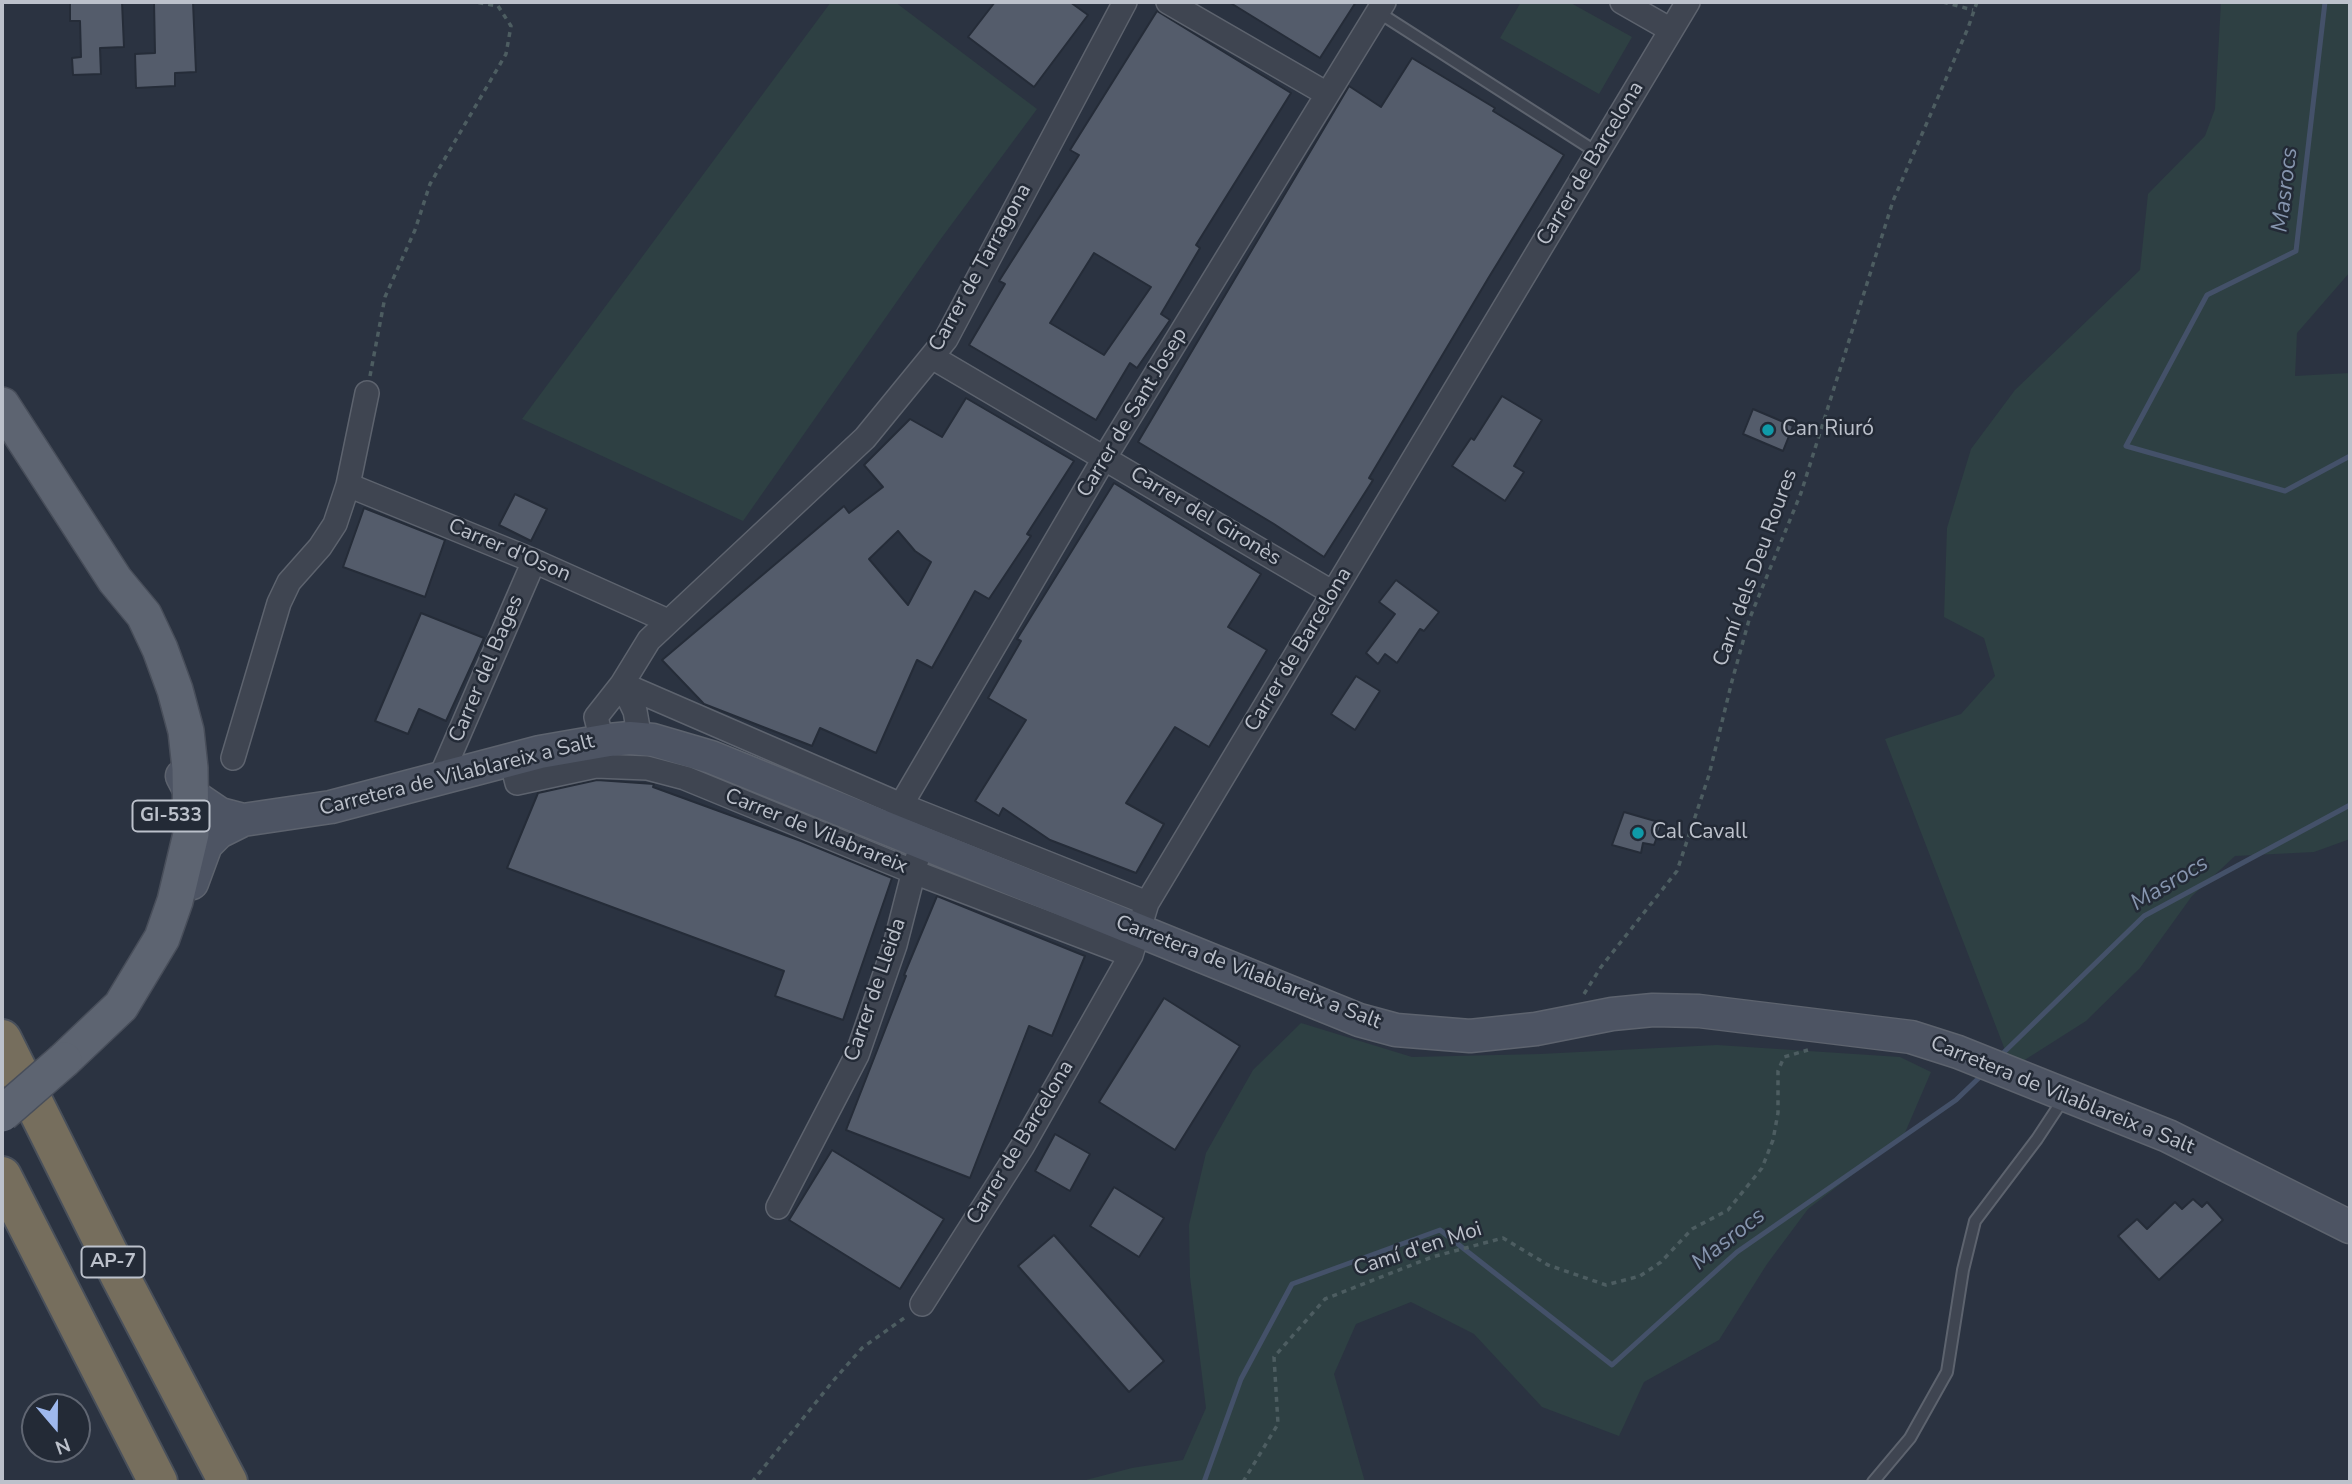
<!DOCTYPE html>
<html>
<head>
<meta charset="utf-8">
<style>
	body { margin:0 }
	#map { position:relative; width:2352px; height:1484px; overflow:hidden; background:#2b3341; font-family:"Nunito Sans",sans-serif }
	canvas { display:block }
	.frame { position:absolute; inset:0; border:4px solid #bcc1cb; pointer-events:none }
	.north { position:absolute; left:21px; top:1393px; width:70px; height:70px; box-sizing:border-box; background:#232a36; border:2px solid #606672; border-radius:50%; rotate:160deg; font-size:19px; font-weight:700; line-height:28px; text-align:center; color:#bcc1cb }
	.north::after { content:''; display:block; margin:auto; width:24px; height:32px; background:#9eb8ed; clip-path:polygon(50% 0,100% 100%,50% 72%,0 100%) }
</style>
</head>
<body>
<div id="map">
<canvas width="2352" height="1484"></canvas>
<div class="frame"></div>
<div class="north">N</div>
</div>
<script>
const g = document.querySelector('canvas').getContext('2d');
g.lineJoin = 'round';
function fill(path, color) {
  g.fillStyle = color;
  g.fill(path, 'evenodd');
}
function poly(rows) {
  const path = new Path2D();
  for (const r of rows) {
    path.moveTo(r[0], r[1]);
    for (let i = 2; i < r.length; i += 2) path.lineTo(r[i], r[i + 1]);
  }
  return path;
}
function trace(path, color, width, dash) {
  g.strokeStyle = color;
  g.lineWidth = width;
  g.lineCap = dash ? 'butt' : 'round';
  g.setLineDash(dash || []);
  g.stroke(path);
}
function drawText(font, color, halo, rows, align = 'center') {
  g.font = font + ' "Nunito Sans",sans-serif';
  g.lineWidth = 5;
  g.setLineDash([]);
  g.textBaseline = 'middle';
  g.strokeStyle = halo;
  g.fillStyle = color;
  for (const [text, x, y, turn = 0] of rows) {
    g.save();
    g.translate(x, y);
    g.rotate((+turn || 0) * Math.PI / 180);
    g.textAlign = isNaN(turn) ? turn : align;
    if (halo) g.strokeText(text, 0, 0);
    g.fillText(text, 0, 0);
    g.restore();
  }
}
fill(poly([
	[831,2,895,2,1037,109,940,240,743,521,522,419],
	[1521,2,1569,2,1632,37,1599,94,1500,38],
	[2221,2,2350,2,2350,272,2297,333,2295,376,2350,373,2350,839,2314,852,2235,856,2192,896,2140,968,2086,1021,2012,1068,1885,739,1961,714,1995,676,1984,638,1944,617,1947,528,1971,449,2015,390,2140,270,2148,194,2205,136,2215,109],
	[1301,1023,1412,1057,1540,1054,1717,1045,1900,1057,1931,1072,1904,1135,1808,1209,1767,1264,1719,1340,1644,1382,1619,1436,1542,1407,1474,1334,1411,1302,1356,1324,1334,1374,1365,1482,1087,1482,1086,1480,1132,1468,1183,1460,1206,1408,1190,1277,1189,1225,1206,1153,1253,1070]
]), '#2e4043');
trace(poly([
	[2325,2,2296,251,2207,295,2126,446,2285,491,2350,456],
	[1998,1058,2144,916,2350,805],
	[1204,1482,1241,1379,1292,1284,1440,1230,1612,1365,1737,1252,1956,1100,1984,1073]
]), '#445169', 5);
const building = poly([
	[70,2,122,2,124,47,100,48,101,74,73,75,72,58,81,57,80,21,70,21,70,2],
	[154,2,193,2,196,72,175,73,175,86,136,88,135,54,155,53,154,2],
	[995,2,1070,2,1088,15,1034,87,968,37,995,2],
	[1229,2,1356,2,1320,58,1229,2],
	[1157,11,1291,93,1196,245,1200,248,1161,314,1170,320,1137,368,1130,363,1096,420,969,345,1005,284,999,281,1079,155,1070,150,1157,11],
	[1094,253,1151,287,1104,355,1050,323,1094,253],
	[1412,58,1495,108,1493,111,1564,155,1489,277,1369,478,1373,480,1324,557,1274,524,1138,442,1349,86,1381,107,1412,58],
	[1502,396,1542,420,1514,466,1524,472,1505,501,1452,466,1471,438,1474,440,1502,396],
	[966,398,1074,461,1027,534,1031,536,989,599,975,591,932,668,917,660,876,753,820,728,812,746,704,704,662,660,844,506,849,513,883,487,864,465,910,419,942,437,966,398],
	[898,531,915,551,931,562,908,605,869,559,898,531],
	[1753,409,1793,426,1783,451,1743,434,1753,409],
	[1114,483,1261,574,1228,627,1267,650,1209,747,1175,727,1126,803,1164,824,1136,873,1050,840,1003,808,999,816,975,801,1026,720,988,698,1021,641,1017,639,1114,483],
	[515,494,547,509,531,541,499,525,515,494],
	[364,508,445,540,425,597,343,567,364,508],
	[1396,580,1439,612,1424,631,1420,629,1397,663,1385,654,1378,664,1366,653,1395,614,1379,602,1396,580],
	[421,613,484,638,446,721,419,709,408,734,375,721,421,613],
	[1356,676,1380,691,1355,730,1331,714,1356,676],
	[597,780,654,784,653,787,801,841,892,878,843,1020,775,996,784,971,507,868,538,793,597,780],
	[1624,812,1662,823,1654,845,1643,843,1641,853,1612,845,1624,812],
	[937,896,1085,956,1052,1036,1029,1026,970,1178,846,1130,906,976,904,975,937,896],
	[1164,998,1240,1046,1175,1150,1099,1102,1164,998],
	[1055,1134,1090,1154,1070,1191,1035,1171,1055,1134],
	[832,1150,944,1219,900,1289,789,1220,832,1150],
	[1114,1187,1164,1218,1139,1257,1090,1226,1114,1187],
	[2193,1199,2202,1207,2207,1202,2223,1220,2159,1280,2118,1236,2137,1219,2147,1229,2175,1202,2182,1209,2193,1199],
	[1054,1235,1164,1361,1129,1392,1018,1266,1054,1235]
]);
fill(building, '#545c6b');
trace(building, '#252c38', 2);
const lane = poly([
	[1378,12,1598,153],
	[1873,1482,1910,1438,1947,1372,1963,1270,1975,1221,2037,1139,2064,1098]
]);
const street = poly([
	[1168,2,1327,94],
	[1622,2,1671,30],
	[932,357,1333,593],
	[348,485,534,561,668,621],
	[622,684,901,805,1147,903],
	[622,684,635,711,640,739],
	[233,758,279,603,289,582,320,547,335,524,348,485,367,393],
	[511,759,517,783,596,766,647,768,685,778,914,872,1131,955],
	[603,766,602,741,596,717,622,684,649,640,865,438,946,339,1125,2],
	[440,778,534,561],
	[891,830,901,805,1105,457,1384,2],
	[778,1207,857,1055,895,945,917,859],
	[922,1304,1022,1147,1131,955,1147,903,1688,2]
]);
const secondary = poly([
	[182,776,192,795,220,814,243,820,331,807,540,752,609,740,630,738,653,740,711,757,1359,1020,1396,1030,1470,1036,1536,1029,1612,1014,1653,1010,1699,1011,1911,1037,1958,1052,2168,1136,2350,1227],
	[192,883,206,845,219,832,243,820]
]);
const primary = poly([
	[2,405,115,580,144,615,160,649,175,690,186,731,190,768,191,834,175,901,162,938,121,1006,64,1060]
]);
const highway = poly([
	[2,1039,120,1276,228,1482],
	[2,1176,158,1482]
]);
trace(lane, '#5d636e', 14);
trace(street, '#5d636e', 26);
trace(secondary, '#5d636e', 35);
trace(primary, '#484e5a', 38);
trace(highway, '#49505b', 42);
trace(poly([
	[1943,2,1973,10],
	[370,376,385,297,415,230,430,184,506,54,511,26,498,6,475,2],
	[1584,994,1601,967,1677,871,1709,775,1732,681,1749,620,1801,493,1893,201,1968,28,1977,2],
	[752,1482,833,1381,862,1348,907,1316],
	[1243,1482,1278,1424,1274,1357,1325,1299,1432,1257,1503,1238,1548,1265,1606,1285,1640,1276,1661,1262,1692,1229,1728,1210,1762,1168,1773,1140,1778,1113,1778,1071,1784,1057,1808,1050]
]), '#4d5d61', 3.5, [5, 5]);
trace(lane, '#3f4551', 10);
trace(street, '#3f4551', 23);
trace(secondary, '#4d5463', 32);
trace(primary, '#5d6471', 35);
trace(highway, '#766e5d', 38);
const primaryBridge = poly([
	[2,1114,64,1060]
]);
trace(primaryBridge, '#484e5a', 38, []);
trace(primaryBridge, '#5d6471', 35);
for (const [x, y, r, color] of [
	[1768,430,7,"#0f9aa8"],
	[1638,833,7,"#0f9aa8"]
]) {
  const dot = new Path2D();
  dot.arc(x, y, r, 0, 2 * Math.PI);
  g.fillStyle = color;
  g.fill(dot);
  trace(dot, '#232a36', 2.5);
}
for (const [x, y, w] of [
	[171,816,77],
	[113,1262,63]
]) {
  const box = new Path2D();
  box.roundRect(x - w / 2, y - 15.5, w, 31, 5);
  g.fillStyle = '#232a36';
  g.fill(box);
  trace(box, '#bcc1cb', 2);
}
drawText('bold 19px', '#bcc1cb', null, [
	["GI-533",171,816],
	["AP-7",113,1262]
]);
drawText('21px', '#bcc1cb', '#232a36', [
	["Carrer de Barcelona",1591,164,-59],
	["Carrer de Tarragona",981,268,-61],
	["Carrer de Sant Josep",1133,413,-59],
	["Carrer del Gironès",1205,517,31],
	["Carrer d'Oson",509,551,23],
	["Camí dels Deu Roures",1756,568,-70],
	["Carrer de Barcelona",1299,650,-59],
	["Carrer del Bages",487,669,-67],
	["Carretera de Vilablareix a Salt",457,776,-14],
	["Carrer de Vilabrareix",816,832,22],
	["Carretera de Vilablareix a Salt",1248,973,21],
	["Carrer de Lleida",876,990,-71],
	["Carretera de Vilablareix a Salt",2062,1096,22],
	["Carrer de Barcelona",1021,1143,-59],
	["Camí d'en Moi",1418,1250,-18]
]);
drawText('21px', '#bcc1cb', '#232a36', [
	["Can Riuró",1782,430],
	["Cal Cavall",1652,833]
], 'left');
drawText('italic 23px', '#8695ae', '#232a36', [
	["Masrocs",2286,190,-83],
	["Masrocs",2170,884,-31],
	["Masrocs",1729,1240,-38]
]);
</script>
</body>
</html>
